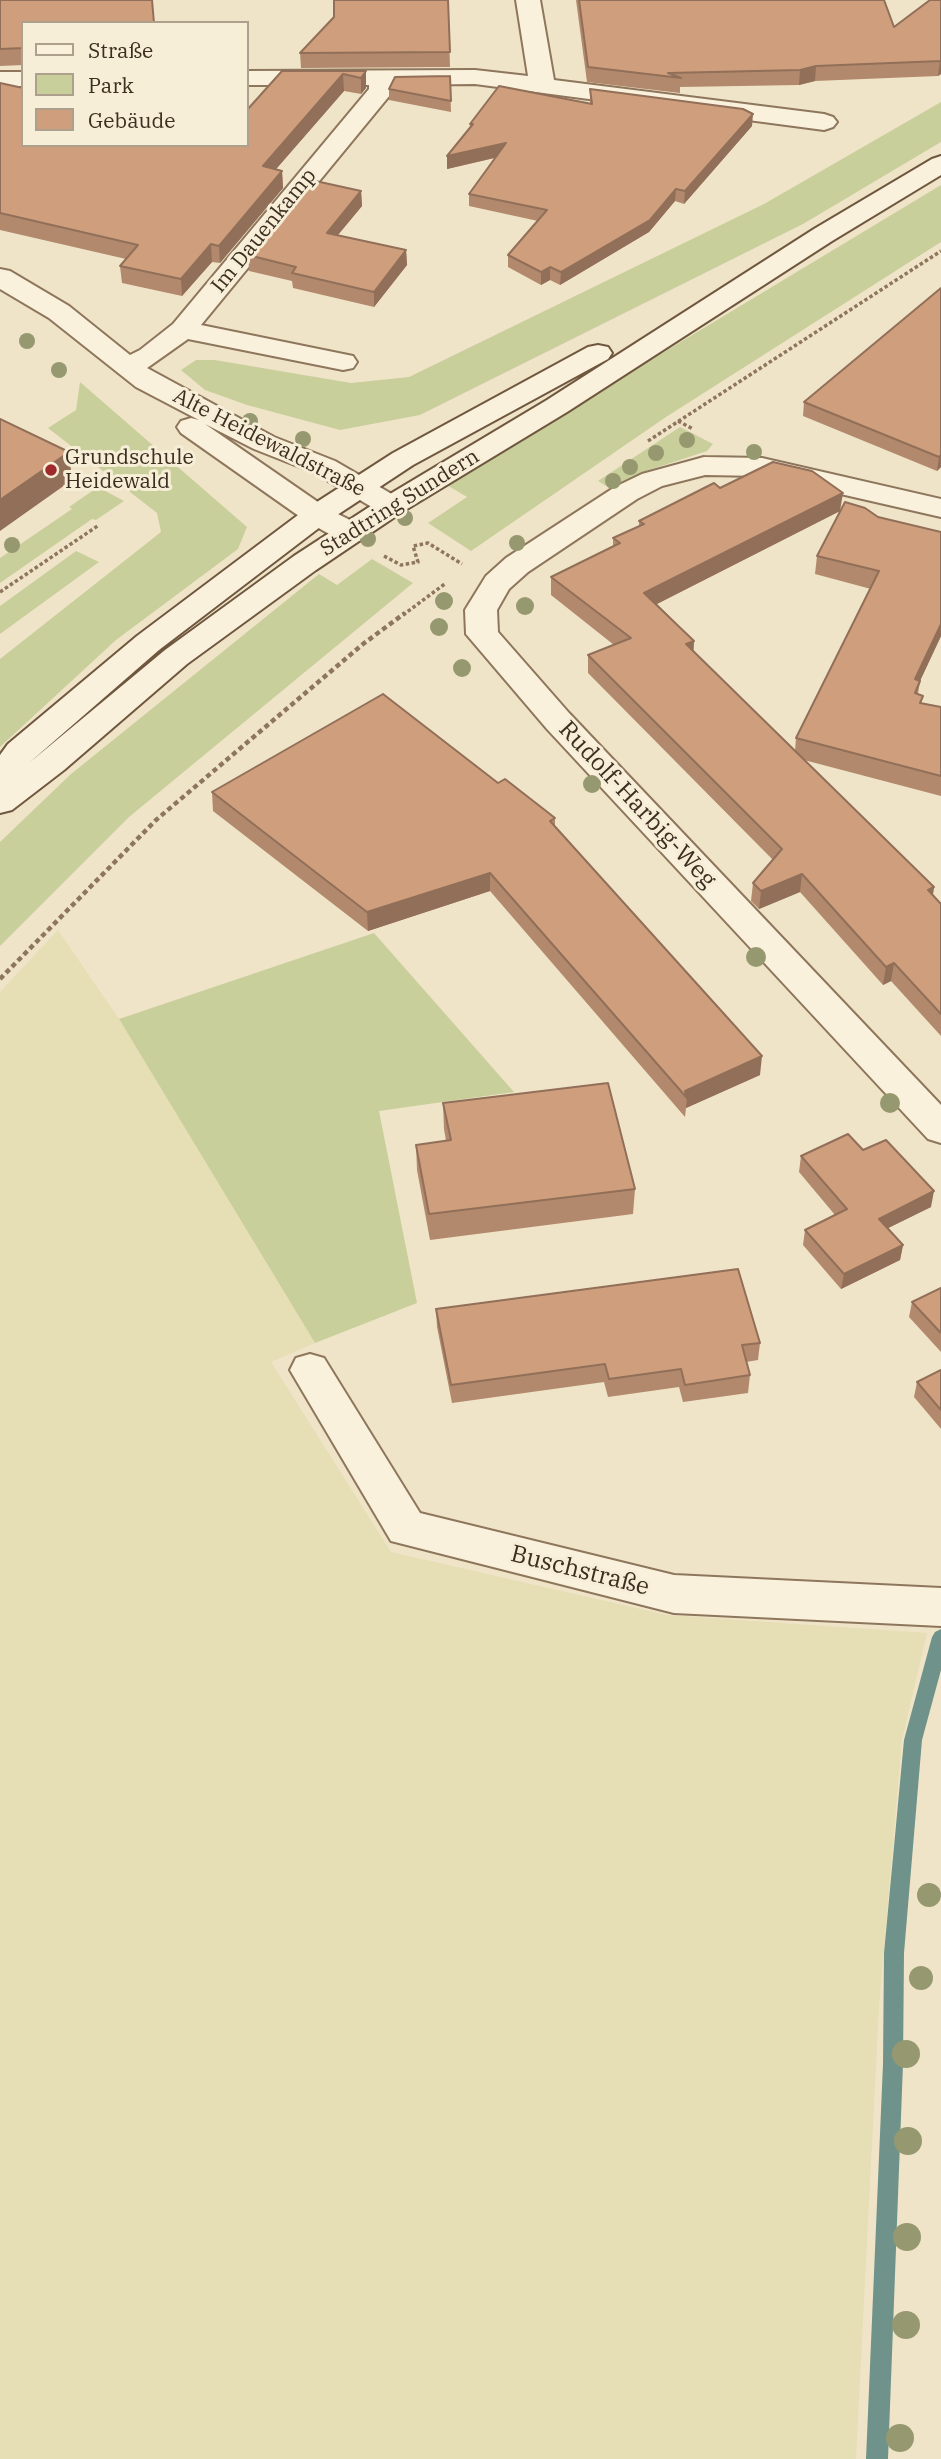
<!DOCTYPE html>
<html>
<head>
<meta charset="utf-8">
<style>
	body { margin:0 }
	#map { position:relative; width:941px; height:2459px; overflow:hidden; background:#f0e4c8; font-family:"IBM Plex Serif",serif }
	canvas { display:block }
	.legend { position:absolute; left:21px; top:21px; width:228px; height:126px; box-sizing:border-box; background:#f7eed8; border:2px solid #ada18e; margin:0; padding:9px 12px; list-style:none; font-size:21px; color:#3d2e20 }
	.legend li { display:flex; align-items:center; gap:14px; height:35px }
	.legend b { width:35px; border:2px solid #ada18e }
</style>
</head>
<body>
<div id="map">
<canvas width="941" height="2459"></canvas>
<ul class="legend">
<li><b style="height:9px;background:#faf1dc"></b>Straße</li>
<li><b style="height:19px;background:#c9cf9b"></b>Park</li>
<li><b style="height:19px;background:#cf9f7d"></b>Gebäude</li>
</ul>
</div>
<script>
const g = document.querySelector('canvas').getContext('2d');
g.lineJoin = 'round';
function fill(path, color) {
  g.fillStyle = color;
  g.fill(path, 'evenodd');
}
function poly(rows) {
  const path = new Path2D();
  for (const r of rows) {
    path.moveTo(r[0], r[1]);
    for (let i = 2; i < r.length; i += 2) path.lineTo(r[i], r[i + 1]);
  }
  return path;
}
function trace(path, color, width, dash) {
  g.strokeStyle = color;
  g.lineWidth = width;
  g.lineCap = dash ? 'butt' : 'round';
  g.setLineDash(dash || []);
  g.stroke(path);
}
function drawText(font, color, halo, rows, align = 'center') {
  g.font = font + ' "IBM Plex Serif",serif';
  g.lineWidth = 6;
  g.setLineDash([]);
  g.textBaseline = 'middle';
  g.strokeStyle = halo;
  g.fillStyle = color;
  for (const [text, x, y, turn = 0] of rows) {
    g.save();
    g.translate(x, y);
    g.rotate((+turn || 0) * Math.PI / 180);
    g.textAlign = isNaN(turn) ? turn : align;
    if (halo) g.strokeText(text, 0, 0);
    g.fillText(text, 0, 0);
    g.restore();
  }
}
fill(poly([
	[58,930,119,1019,315,1343,271,1362,391,1552,667,1615,927,1633,902,1740,879,2006,856,2459,0,2459,0,992]
]), '#e6deb5');
fill(poly([
	[941,102,941,142,803,224,420,415,340,430,247,405,205,390,181,370,196,360,215,360,351,383,409,377,764,204],
	[941,185,941,242,666,417,471,551,428,523,467,497,445,484],
	[80,382,247,527,238,549,116,640,0,747,0,659,161,532,157,513,48,428,76,410],
	[680,427,713,444,707,451,646,471,611,489,598,481],
	[98,487,124,501,96,520,92,519,0,583,0,558,72,509,69,507],
	[76,551,99,562,0,634,0,606],
	[372,559,413,583,129,817,0,946,0,842,71,774,319,574,337,585],
	[374,933,514,1092,379,1111,417,1303,315,1343,119,1019]
]), '#c9cf9b');
fill(poly([
	[941,1629,941,1670,922,1740,904,1953,903,2064,888,2459,866,2459,883,2064,884,1953,904,1740,932,1637,935,1632,941,1629]
]), '#6f938a');
const street = poly([
	[516,0,540,0,554,80,824,114,833,117,837,122,833,127,824,130,475,84,393,85,390,95,201,325,353,356,357,362,353,368,343,370,188,339,147,368,274,437,335,461,402,500,406,506,402,512,391,515,380,512,315,473,254,449,205,424,328,509,362,526,366,533,362,540,351,542,340,540,306,521,181,433,177,427,181,421,191,418,199,420,136,387,49,318,0,289,0,269,10,271,69,306,130,355,140,350,173,324,369,89,369,85,247,85,247,71,475,70,528,76,516,0],
	[0,72,23,72,23,86,0,86,0,72],
	[704,457,762,458,941,499,941,517,762,476,705,475,662,486,637,499,528,572,509,589,497,610,498,632,569,713,941,1105,941,1143,928,1139,547,729,466,634,465,610,486,576,506,558,615,487,642,474,704,457],
	[310,1354,324,1358,420,1513,674,1575,941,1588,941,1626,674,1613,391,1541,290,1370,296,1358,310,1354]
]);
const secondary = poly([
	[941,156,941,175,832,241,567,412,402,512,316,570,187,664,64,770,12,810,0,813,0,755,8,744,137,636,306,509,393,453,588,347,598,345,608,347,612,353,608,359,413,465,328,521,159,650,29,763,165,650,294,556,380,500,547,400,814,229,932,159,941,156]
]);
trace(street, '#8d765c', 4);
trace(secondary, '#6f573f', 4);
trace(poly([
	[678,421,693,429],
	[648,441,941,251],
	[384,556,401,565,418,562,413,546,428,543,462,564],
	[0,592,99,525],
	[403,615,446,583]
]), '#8d765c', 3.5, [3.5, 2.5]);
trace(poly([
	[0,979,156,820,363,644,405,613]
]), '#8d765c', 4.5, [5, 3.5]);
fill(street, '#faf1dc');
fill(secondary, '#faf1dc');
g.fillStyle = '#96986f';
for (const [x, y, r] of [
	[27,341,8],
	[59,370,8],
	[250,421,8],
	[303,439,8],
	[687,440,8],
	[754,452,8],
	[656,453,8],
	[630,467,8],
	[613,481,8],
	[405,518,8],
	[368,539,8],
	[517,543,8],
	[12,545,8],
	[444,601,9],
	[525,606,9],
	[439,627,9],
	[462,668,9],
	[592,784,9],
	[756,957,10],
	[890,1103,10],
	[929,1895,12],
	[921,1978,12],
	[906,2054,14],
	[908,2141,14],
	[907,2237,14],
	[906,2325,14],
	[900,2438,14]
]) {
  g.beginPath();
  g.arc(x, y, r, 0, 2 * Math.PI);
  g.fill();
}
fill(poly([
	[0,0,23,23,23,65,0,66],
	[448,0,450,67,301,68,300,53,334,17],
	[576,0,884,0,894,27,941,0,941,74,938,76,815,81,799,85,680,87,680,93,587,82],
	[282,71,366,71,366,88,361,94,344,91,276,169,282,171,283,188,220,263,212,262,182,296,122,283,120,266,126,259,0,230,0,83,247,145],
	[450,76,451,112,389,100,389,89],
	[590,89,752,126,684,204,675,201,649,232,560,285,550,280,541,285,508,267,508,255,538,221,469,206,469,194,495,158,447,169,470,128,470,124,590,104],
	[361,191,362,206,338,235,406,250,407,265,374,307,293,288,292,281,249,271,248,255],
	[941,288,941,467,937,471,803,416,804,402],
	[720,488,840,511,941,636,920,681,918,694,922,703,941,707,941,796,804,760,934,887,933,895,941,904,941,1036,891,981,883,985,800,892,759,909,751,901,753,883,773,860,588,673,588,655,614,645,551,595,551,577,613,546,613,538,639,527,639,521],
	[840,511,817,556,815,574,871,589,796,738,795,751,693,652,694,641,657,604],
	[498,783,555,818,555,826,760,1075,686,1108,685,1117,490,891,368,931,213,811,212,792],
	[443,1103,635,1189,633,1214,430,1240,417,1170,416,1145,446,1141,444,1129],
	[863,1150,931,1207,888,1228,903,1245,900,1260,841,1289,803,1245,805,1230,835,1215,799,1172,801,1156],
	[941,1288,941,1352,909,1317,912,1302],
	[436,1309,760,1343,758,1360,746,1362,750,1375,748,1393,683,1402,679,1387,608,1397,604,1382,452,1403,437,1327],
	[941,1370,941,1429,914,1397,917,1382]
]), '#b2896c');
fill(poly([
	[940,61,941,61,941,74,938,76],
	[816,66,815,81,799,85,800,70],
	[366,71,366,88,361,94,361,78],
	[343,74,344,91,264,183,263,166],
	[753,114,752,126,684,204,685,191],
	[506,143,506,155,447,169,447,156],
	[282,171,283,188,220,263,219,246],
	[676,189,675,201,649,232,560,285,561,272],
	[361,191,362,206,327,248,327,233],
	[211,244,212,262,182,296,181,279],
	[406,250,407,265,374,307,374,292],
	[550,267,550,280,541,285,541,272],
	[69,452,72,480,0,531,0,500],
	[941,455,941,467,937,471,939,457],
	[843,493,840,511,643,611,644,593],
	[941,624,941,636,912,698,915,679],
	[694,641,693,660,686,644],
	[490,873,490,891,368,931,367,912],
	[802,874,800,892,759,909,761,891],
	[934,887,931,905,928,890],
	[894,963,891,981,883,985,886,967],
	[762,1056,760,1075,686,1108,687,1098,685,1091],
	[934,1191,931,1207,876,1234,879,1219],
	[903,1245,900,1260,841,1289,844,1274]
]), '#916f58');
const building = poly([
	[0,0,152,0,154,23,23,23,23,48,0,49,0,0],
	[334,0,448,0,450,52,300,53,334,17,334,0],
	[579,0,884,0,894,27,930,0,941,0,941,61,816,66,800,70,668,73,681,78,588,67,579,0],
	[282,71,366,71,361,78,343,74,263,166,282,171,219,246,211,244,181,279,120,266,138,245,0,213,0,83,23,88,23,145,247,145,247,110,282,71],
	[450,76,451,101,389,89,395,77,450,76],
	[499,86,592,104,590,89,743,109,753,114,685,191,676,189,650,220,561,272,550,267,541,272,508,255,547,210,469,194,506,143,447,156,473,124,470,124,499,86],
	[311,180,361,191,327,233,406,250,374,292,292,273,296,267,248,255,311,180],
	[941,288,941,455,939,457,804,402,941,288],
	[0,419,69,452,0,500,0,419],
	[773,462,812,471,843,493,644,593,694,641,686,644,934,887,928,890,941,904,941,1014,894,963,886,967,802,874,761,891,753,883,782,849,588,655,631,638,551,577,620,543,613,538,644,524,639,521,714,483,720,488,773,462],
	[845,502,865,508,878,517,941,532,941,624,915,679,920,681,915,693,923,696,920,703,941,707,941,776,796,738,879,571,817,556,845,502],
	[383,694,498,783,505,779,555,818,550,821,762,1056,685,1091,687,1098,490,873,367,912,212,792,383,694],
	[608,1083,635,1189,429,1214,416,1145,451,1140,443,1103,608,1083],
	[848,1134,863,1150,886,1140,934,1191,879,1219,903,1245,844,1274,805,1230,847,1209,801,1156,848,1134],
	[738,1269,760,1343,742,1345,750,1375,685,1385,681,1369,609,1379,605,1364,451,1385,436,1309,738,1269],
	[941,1288,941,1333,912,1302,941,1288],
	[941,1370,941,1410,917,1382,941,1370]
]);
fill(building, '#cf9f7d');
trace(building, '#916f58', 2);
for (const [x, y, r, color] of [
	[51,470,7,"#9e2a2b"]
]) {
  const dot = new Path2D();
  dot.arc(x, y, r, 0, 2 * Math.PI);
  g.fillStyle = color;
  g.fill(dot);
  trace(dot, '#f7eed8', 2.5);
}
drawText('21px', '#3d2e20', '#f7eed8', [
	["Im Dauenkamp",264,231,-51],
	["Alte Heidewaldstraße",269,443,27],
	["Stadtring Sundern",400,503,-32]
]);
drawText('21px', '#3d2e20', '#f7eed8', [
	["Grundschule",65,458],
	["Heidewald",65,482]
], 'left');
drawText('24px', '#3d2e20', '#f7eed8', [
	["Rudolf-Harbig-Weg",637,805,47],
	["Buschstraße",580,1571,14]
]);
</script>
</body>
</html>
